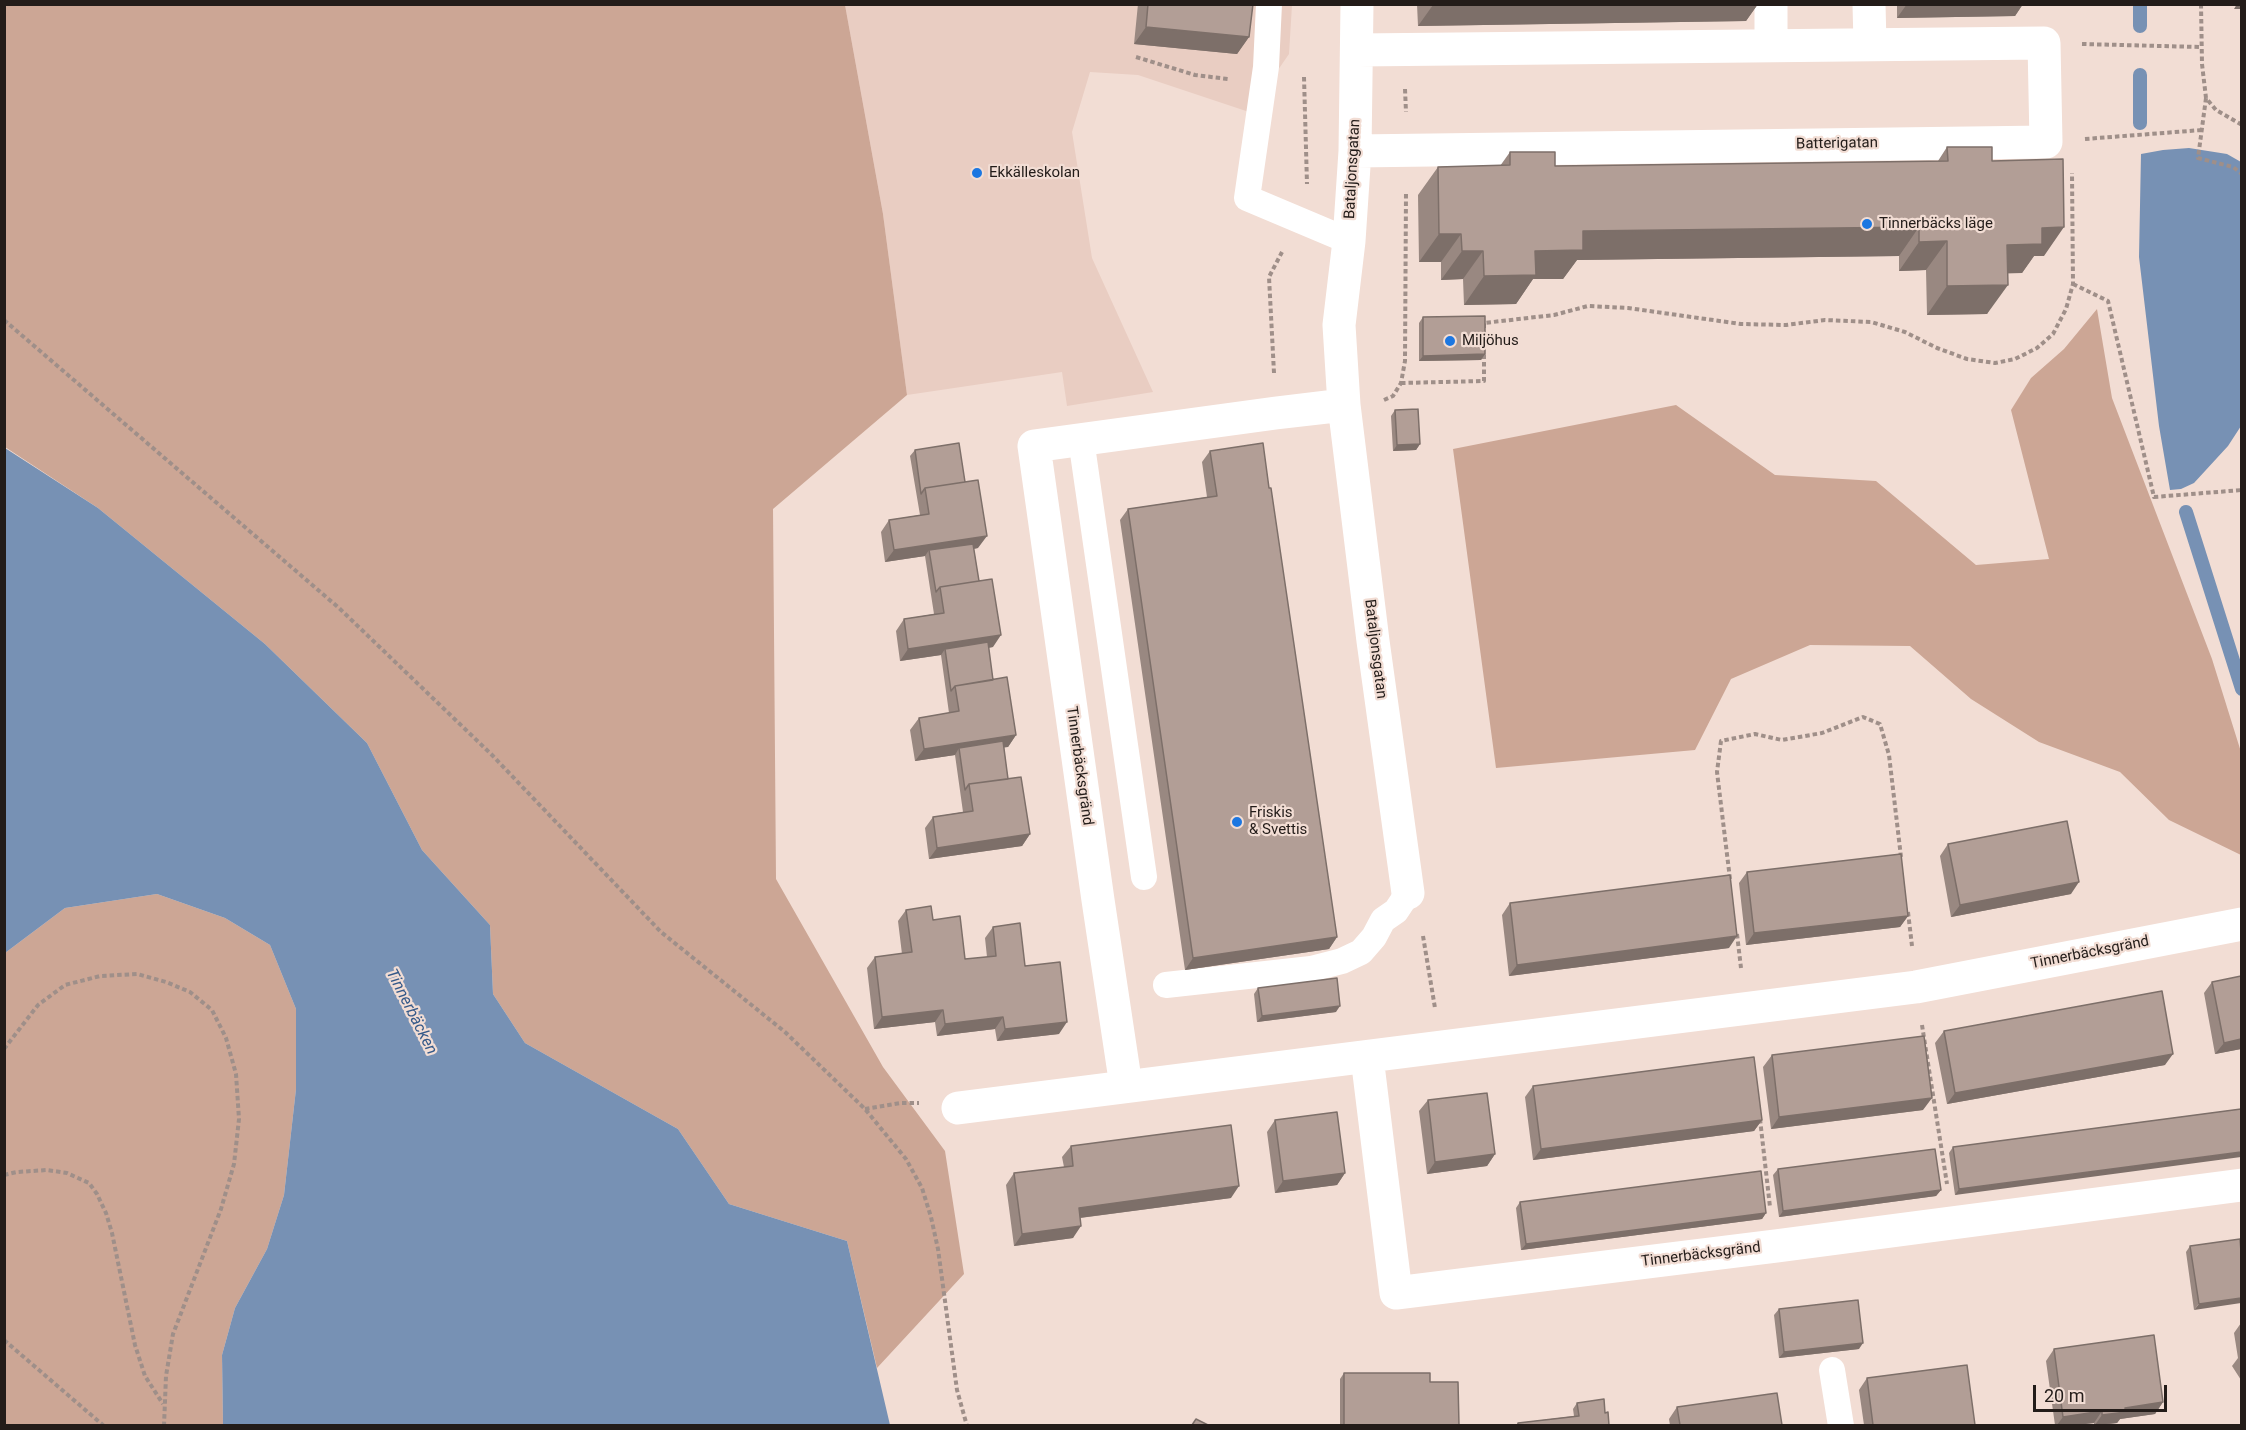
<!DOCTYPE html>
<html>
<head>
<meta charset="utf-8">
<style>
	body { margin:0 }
	#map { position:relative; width:2246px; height:1430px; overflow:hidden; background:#f2ddd4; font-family:Roboto,sans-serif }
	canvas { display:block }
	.frame { position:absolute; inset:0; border:6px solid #231c19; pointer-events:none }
	.scale { position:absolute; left:2033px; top:1385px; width:134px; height:27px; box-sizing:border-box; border:3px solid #231c19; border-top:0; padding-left:8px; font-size:18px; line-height:21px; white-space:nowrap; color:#231c19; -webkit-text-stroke:4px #f2ddd4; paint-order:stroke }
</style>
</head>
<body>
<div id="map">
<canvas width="2246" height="1430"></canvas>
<div class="frame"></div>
<div class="scale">20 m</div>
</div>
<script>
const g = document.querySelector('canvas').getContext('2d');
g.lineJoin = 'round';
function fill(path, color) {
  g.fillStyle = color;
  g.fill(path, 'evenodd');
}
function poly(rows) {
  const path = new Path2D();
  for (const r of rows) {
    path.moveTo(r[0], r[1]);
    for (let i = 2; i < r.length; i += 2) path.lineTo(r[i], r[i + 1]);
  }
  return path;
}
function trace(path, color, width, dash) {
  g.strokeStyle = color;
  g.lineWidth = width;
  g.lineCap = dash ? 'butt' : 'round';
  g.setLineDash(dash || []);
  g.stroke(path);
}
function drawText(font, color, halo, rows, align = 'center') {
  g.font = font + ' Roboto,sans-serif';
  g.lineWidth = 4.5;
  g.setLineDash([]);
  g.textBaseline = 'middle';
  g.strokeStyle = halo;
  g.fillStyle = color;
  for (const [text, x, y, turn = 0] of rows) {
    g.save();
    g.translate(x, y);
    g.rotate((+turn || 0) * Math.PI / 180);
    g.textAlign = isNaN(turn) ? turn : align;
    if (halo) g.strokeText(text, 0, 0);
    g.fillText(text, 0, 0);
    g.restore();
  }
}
fill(poly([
	[845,5,1292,5,1289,54,1249,112,1138,75,1090,72,1072,132,1092,258,1153,392,1067,406,1062,372,907,395,883,214]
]), '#e9cdc2');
fill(poly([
	[4,5,845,5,883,214,907,395,773,509,776,879,883,1067,945,1151,964,1274,877,1368,847,1241,729,1204,678,1129,525,1043,493,994,490,925,422,850,367,743,265,644,98,508,5,447],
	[2097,309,2112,398,2212,659,2241,752,2241,855,2169,820,2120,772,2039,742,1971,699,1910,646,1810,645,1731,679,1695,750,1496,768,1453,449,1676,405,1775,475,1876,481,1976,565,2049,559,2011,410,2031,378,2064,349],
	[157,894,225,918,270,945,296,1009,296,1089,284,1195,267,1249,235,1308,222,1355,223,1425,5,1426,5,953,65,908]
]), '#cca695');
fill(poly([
	[2189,148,2227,154,2241,162,2241,426,2228,446,2194,483,2181,489,2170,490,2159,426,2139,257,2141,154,2163,150],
	[5,448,98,508,265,644,367,743,422,850,490,925,493,994,525,1043,678,1129,729,1204,847,1241,890,1425,223,1425,222,1355,235,1308,267,1249,284,1195,296,1089,296,1009,270,945,225,918,157,894,65,908,5,953]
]), '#7791b4');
trace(poly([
	[2140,26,2140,4],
	[2140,123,2140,75],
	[2186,512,2242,689]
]), '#7791b4', 14);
trace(poly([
	[2201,4,2202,64,2206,98,2216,110,2242,125],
	[2082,44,2201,47],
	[1136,57,1195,75,1228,79],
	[1304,77,1307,184],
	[1405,89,1406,112],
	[2206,98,2198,158,2233,167,2242,174],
	[2085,139,2202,130],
	[2073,284,2108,301,2154,497,2242,490],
	[4,320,339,608,491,754,661,932,785,1032,865,1109,906,1159,922,1188,931,1217,938,1249,957,1390,967,1426],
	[1484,328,1484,323,1554,315,1588,306,1628,308,1741,324,1786,325,1825,320,1871,322,1905,332,1937,348,1967,359,1995,363,2015,359,2037,348,2053,334,2066,309,2073,284,2072,173],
	[1274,373,1269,277,1282,252],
	[1401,383,1484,381,1484,353],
	[1384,400,1393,396,1401,383,1405,361,1406,191],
	[1730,879,1717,772,1721,741,1755,734,1782,740,1822,733,1863,717,1880,724,1889,755,1901,857],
	[1908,912,1912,946],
	[1737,934,1741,968],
	[1423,936,1435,1008],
	[1922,1025,1947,1184],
	[4,1049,38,1005,65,985,100,976,137,974,166,982,190,992,212,1010,226,1038,236,1074,239,1119,234,1164,221,1209,173,1334,166,1376,164,1426],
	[865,1109,901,1103,919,1103],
	[1760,1119,1770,1207],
	[4,1175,17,1172,47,1170,67,1173,89,1183,97,1194,106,1213,112,1233,135,1345,145,1376,163,1404],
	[4,1340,104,1426]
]), '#9f8f89', 4, [4.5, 3]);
trace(poly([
	[1269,4,1266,67,1247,198,1349,241],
	[1081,439,1144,877],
	[1166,985,1311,969,1342,961,1361,952,1374,937,1383,920,1396,911,1408,893],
	[1832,1370,1841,1426]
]), '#fff', 26);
trace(poly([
	[1357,4,1355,151,1349,241,1339,325,1344,405,1373,641,1408,893],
	[1771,4,1771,45],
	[1869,4,1870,44],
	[1355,151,2046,142,2044,43,1357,50],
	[1367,1057,1396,1293,1776,1246,2242,1185],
	[1126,1086,1098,900,1034,446,1276,413,1344,405],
	[958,1108,1916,987,2242,924]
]), '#fff', 33);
fill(poly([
	[1138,4,1253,4,1249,37,1237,54,1134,44],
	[1417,4,1758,4,1746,21,1418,26],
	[1897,4,2023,4,2015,16,1897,18],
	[1947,147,1992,161,2044,256,2034,256,2022,273,2007,273,1987,314,1927,315,1926,270,1899,271,1899,256,1577,260,1563,279,1533,279,1516,304,1464,305,1463,279,1441,280,1441,262,1419,262,1418,195,1438,167,1500,166,1510,152,1555,166,1938,161],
	[1423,317,1485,354,1481,360,1419,361,1419,323],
	[1395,410,1420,444,1416,450,1393,451,1391,416],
	[915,450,965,482,978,548,974,549,979,581,993,647,988,648,993,680,1016,735,1008,747,1004,747,1008,779,1030,834,1022,846,929,859,925,828,933,817,963,812,955,755,915,761,910,730,919,718,949,713,941,655,900,661,896,631,904,619,934,614,925,556,885,562,881,532,889,520,920,515,910,456],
	[1210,451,1337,937,1329,949,1185,970,1120,520,1128,509,1207,497,1202,462],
	[1948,844,2071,894,1951,917,1940,856],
	[1747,872,1908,916,1900,927,1746,945,1739,883],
	[1510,903,1729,948,1509,976,1502,915],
	[906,910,933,920,965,959,987,957,985,938,993,927,1025,966,1059,1034,997,1041,995,1029,937,1036,935,1022,874,1029,867,968,875,957,902,954,898,921],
	[2212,982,2241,1049,2215,1054,2204,993],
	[1258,988,1336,1012,1257,1022,1254,994],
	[1944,1031,2165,1065,1947,1104,1935,1043],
	[1772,1055,1923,1110,1771,1129,1763,1067],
	[1533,1086,1762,1120,1754,1131,1533,1160,1525,1097],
	[1428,1100,1495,1154,1487,1166,1427,1174,1419,1111],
	[2241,1109,1955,1195,1949,1153,1953,1147],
	[1275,1120,1345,1173,1337,1185,1275,1193,1267,1132],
	[1071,1146,1231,1198,1080,1218,1073,1238,1014,1246,1006,1185,1014,1173,1064,1167,1062,1157],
	[1778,1169,1941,1190,1936,1196,1779,1217,1773,1175],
	[1520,1202,1766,1213,1762,1219,1521,1250,1516,1208],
	[2190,1246,2241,1252,2194,1310,2186,1252],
	[1779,1309,1859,1349,1779,1358,1774,1315],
	[2241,1323,2241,1384,2241,1380,2232,1366,2238,1358,2234,1333],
	[2054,1349,2163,1402,2155,1414,2120,1419,2117,1423,2102,1425,2094,1425,2094,1423,2076,1425,2055,1425,2046,1361],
	[1344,1373,1430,1382,1459,1425,1340,1425,1340,1379],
	[1867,1378,1975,1425,1864,1425,1859,1390],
	[1577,1403,1605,1413,1609,1425,1516,1425,1518,1423,1574,1416,1573,1409],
	[1677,1407,1782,1425,1670,1425,1669,1419]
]), '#998881');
fill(poly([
	[1758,4,1746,21,1418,26,1433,5],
	[1907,4,2023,4,2015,16,1897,18],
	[2237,4,2241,4,2241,9,2234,9],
	[1146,27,1249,37,1237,54,1134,44],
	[1919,227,1899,256,1577,260,1563,279,1533,279,1516,304,1464,305,1484,276,1535,251,1583,231],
	[2064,227,2044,256,2034,256,2022,273,1987,274,2007,245,2042,228],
	[1439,234,1461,234,1441,262,1419,262],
	[1947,241,1926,270,1899,271,1919,242],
	[1462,251,1483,251,1463,279,1441,280],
	[2008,285,1987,314,1927,315,1947,286],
	[1485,354,1481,360,1419,361,1423,356],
	[1420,444,1416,450,1393,451,1397,445],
	[987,536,978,548,930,555,929,550,925,556,885,562,894,550],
	[1001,635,993,647,945,654,945,649,941,655,900,661,908,649],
	[1016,735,1008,747,959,754,959,748,955,755,915,761,924,749],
	[1030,834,1022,846,929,859,937,848],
	[2079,882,2071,894,1951,917,1960,905],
	[1908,916,1900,927,1746,945,1754,933],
	[1737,936,1729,948,1509,976,1517,965],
	[1337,937,1329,949,1185,970,1193,958],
	[1340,1006,1336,1012,1257,1022,1262,1016],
	[943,1010,935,1022,874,1029,882,1017],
	[1003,1017,995,1029,937,1036,945,1024],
	[1067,1022,1059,1034,997,1041,1005,1029],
	[2241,1039,2241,1049,2215,1054,2224,1043],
	[2173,1054,2165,1065,1947,1104,1955,1093],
	[1932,1098,1923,1110,1771,1129,1779,1117],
	[1762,1120,1754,1131,1533,1160,1541,1149],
	[2241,1152,2241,1157,1955,1195,1959,1189],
	[1495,1154,1487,1166,1427,1174,1435,1162],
	[1345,1173,1337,1185,1275,1193,1283,1181],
	[1239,1186,1231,1198,1071,1219,1079,1208],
	[1941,1190,1936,1196,1779,1217,1783,1211],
	[1766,1213,1762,1219,1521,1250,1526,1244],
	[1081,1226,1073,1238,1014,1246,1022,1234],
	[2241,1298,2241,1303,2194,1310,2199,1304],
	[1863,1343,1859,1349,1779,1358,1784,1352],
	[2163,1402,2155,1414,2120,1419,2117,1423,2095,1425,2102,1415,2125,1408],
	[2102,1411,2094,1423,2076,1425,2057,1425,2063,1417]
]), '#7d6f69');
const building = poly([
	[1148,4,1253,4,1249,37,1146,27,1148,4],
	[1947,147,1992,147,1992,161,2063,159,2064,227,2042,228,2042,244,2007,245,2008,285,1947,286,1947,241,1919,242,1919,227,1583,231,1583,250,1535,251,1536,275,1484,276,1483,251,1462,251,1461,234,1439,234,1438,167,1510,165,1510,152,1555,152,1555,166,1948,161,1947,147],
	[1485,316,1485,354,1423,356,1423,317,1485,316],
	[1418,409,1420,444,1397,445,1395,410,1418,409],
	[959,443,965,482,925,488,921,494,915,450,959,443],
	[1263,443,1269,488,1271,488,1337,937,1193,958,1128,509,1217,496,1210,451,1263,443],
	[978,480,987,536,894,550,889,520,929,514,925,488,978,480],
	[973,544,979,581,940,587,936,592,929,550,973,544],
	[992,579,1001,635,908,649,904,619,944,613,940,587,992,579],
	[988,642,993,680,955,686,951,691,945,649,988,642],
	[1007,677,1016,735,924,749,919,718,959,711,955,686,1007,677],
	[1003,741,1008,779,969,784,965,790,959,748,1003,741],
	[1021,777,1030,834,937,848,933,817,973,811,969,784,1021,777],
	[2067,821,2079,882,1960,905,1948,844,2067,821],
	[1901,854,1908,916,1754,933,1747,872,1901,854],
	[1730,875,1737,936,1517,965,1510,903,1730,875],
	[931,906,933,920,960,916,965,959,996,956,993,927,1020,923,1025,966,1060,962,1067,1022,1005,1029,1003,1017,945,1024,943,1010,882,1017,875,957,912,952,906,910,931,906],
	[2241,976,2241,1039,2224,1043,2212,982,2241,976],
	[1337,978,1340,1006,1262,1016,1258,988,1337,978],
	[2162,991,2173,1054,1955,1093,1944,1031,2162,991],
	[1924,1036,1932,1098,1779,1117,1772,1055,1924,1036],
	[1754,1057,1762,1120,1541,1149,1533,1086,1754,1057],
	[1487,1093,1495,1154,1435,1162,1428,1100,1487,1093],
	[2241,1109,2241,1152,1959,1189,1953,1147,2241,1109],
	[1337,1112,1345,1173,1283,1181,1275,1120,1337,1112],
	[1231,1125,1239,1186,1079,1208,1081,1226,1022,1234,1014,1173,1073,1166,1071,1146,1231,1125],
	[1935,1149,1941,1190,1783,1211,1778,1169,1935,1149],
	[1761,1171,1766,1213,1526,1244,1520,1202,1761,1171],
	[2240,1239,2241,1252,2241,1298,2199,1304,2190,1246,2240,1239],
	[1858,1300,1863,1343,1784,1352,1779,1309,1858,1300],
	[2154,1335,2163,1402,2125,1408,2126,1412,2102,1415,2102,1411,2063,1417,2054,1349,2154,1335],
	[1967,1365,1975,1425,1873,1425,1867,1378,1967,1365],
	[1344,1373,1430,1373,1430,1382,1458,1382,1459,1425,1344,1425,1344,1373],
	[1777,1393,1782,1425,1680,1425,1677,1407,1777,1393],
	[1604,1399,1605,1413,1608,1412,1609,1425,1518,1425,1518,1423,1579,1416,1577,1403,1604,1399],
	[1196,1419,1208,1425,1192,1425,1196,1419]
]);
fill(building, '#b29e96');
trace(building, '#7d6f69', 1.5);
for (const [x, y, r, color] of [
	[977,173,6,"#1c77e1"],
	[1867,224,6,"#1c77e1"],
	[1450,341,6,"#1c77e1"],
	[1237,822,6,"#1c77e1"]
]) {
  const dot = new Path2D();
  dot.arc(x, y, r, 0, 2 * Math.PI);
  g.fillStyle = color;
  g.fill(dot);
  trace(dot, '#f2ddd4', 2);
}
drawText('15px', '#231c19', '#f2ddd4', [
	["Batterigatan",1837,144,-1],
	["Bataljonsgatan",1353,169,-87],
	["Bataljonsgatan",1375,649,83],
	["Tinnerbäcksgränd",1079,766,82],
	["Tinnerbäcksgränd",2090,953,-11],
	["Tinnerbäcksgränd",1701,1255,-7]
]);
drawText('15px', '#231c19', '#f2ddd4', [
	["Ekkälleskolan",989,173],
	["Tinnerbäcks läge",1879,224],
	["Miljöhus",1462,341],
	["Friskis",1249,813],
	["& Svettis",1249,830]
], 'left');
drawText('italic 16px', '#345989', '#f2ddd4', [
	["Tinnerbäcken",411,1012,63]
]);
</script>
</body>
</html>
